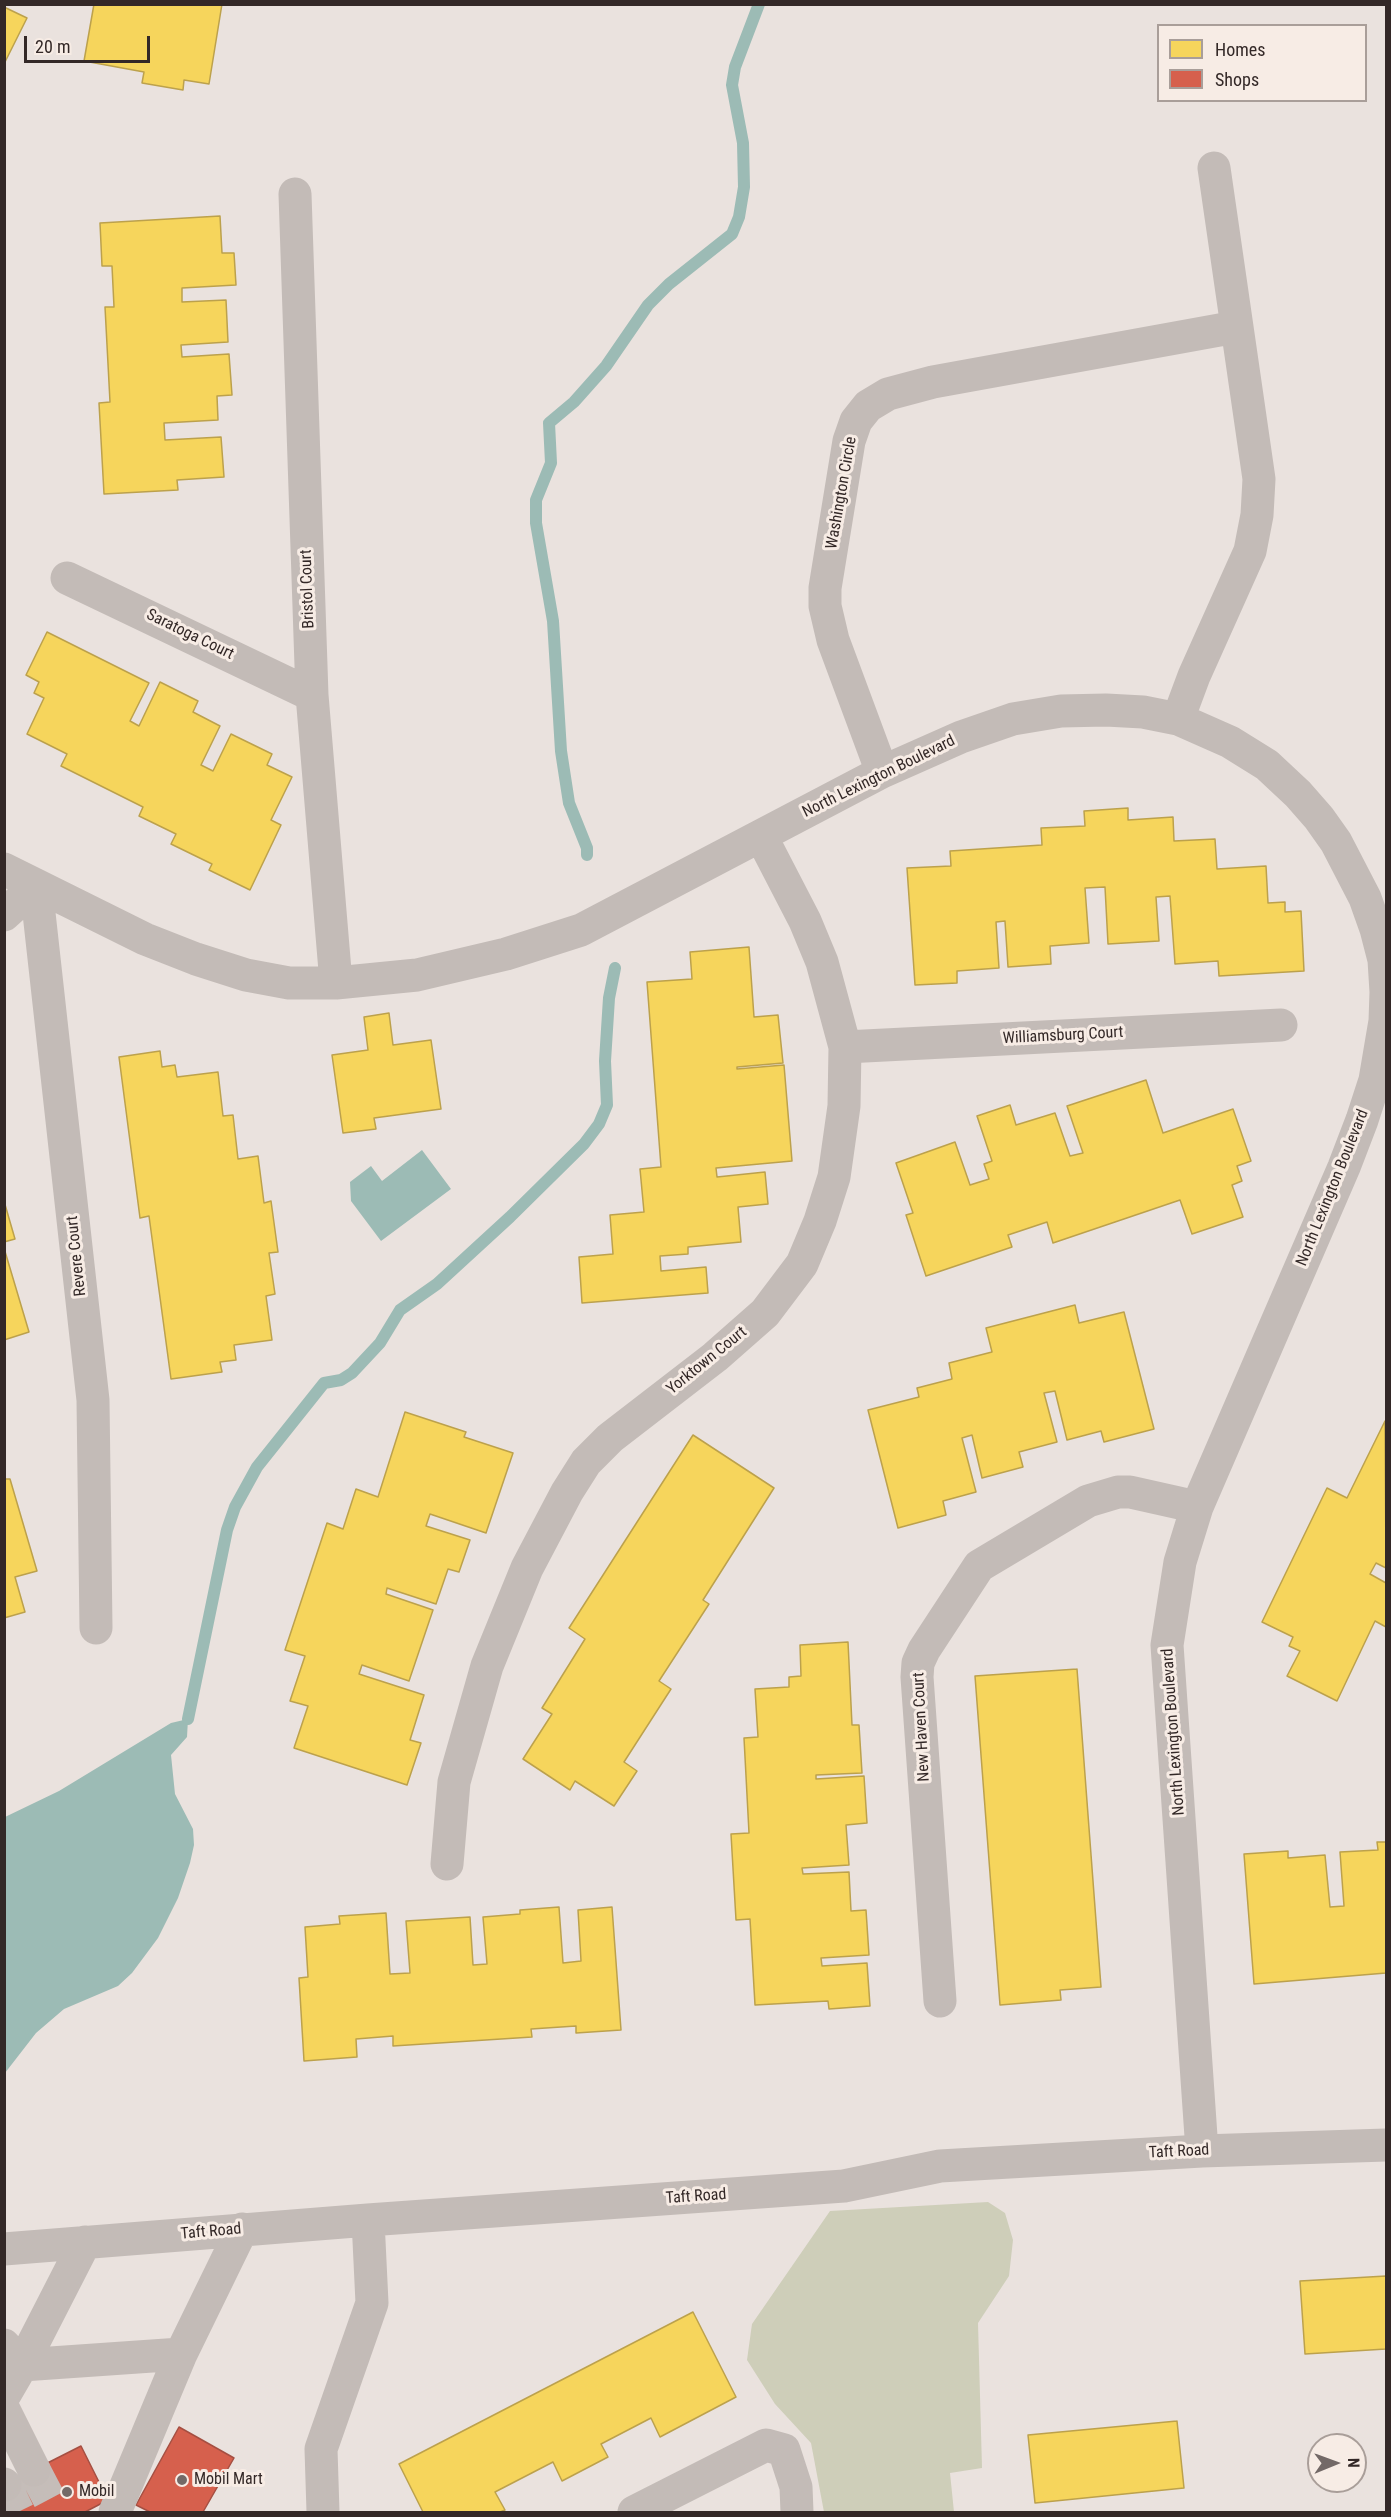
<!DOCTYPE html>
<html>
<head>
<meta charset="utf-8">
<style>
	body { margin:0 }
	#map { position:relative; width:1391px; height:2517px; overflow:hidden; background:#eae2de; font-family:"Roboto Condensed",sans-serif }
	canvas { display:block }
	.frame { position:absolute; inset:0; border:6px solid #332827; pointer-events:none }
	.legend { position:absolute; left:1157px; top:24px; width:210px; height:78px; box-sizing:border-box; background:#f7ece5; border:2px solid #a99e99; margin:0; padding:8px 10px; list-style:none; font-size:18px; color:#332827 }
	.legend li { display:flex; align-items:center; gap:12px; height:30px }
	.legend b { width:30px; border:2px solid #a99e99 }
	.north { position:absolute; left:1307px; top:2433px; width:60px; height:60px; box-sizing:border-box; background:#f7ece5; border:2px solid #a99e99; border-radius:50%; rotate:89deg; font-size:16px; font-weight:700; line-height:24px; text-align:center; color:#332827 }
	.north::after { content:''; display:block; margin:auto; width:21px; height:27px; background:#736967; clip-path:polygon(50% 0,100% 100%,50% 72%,0 100%) }
	.scale { position:absolute; left:24px; top:36px; width:126px; height:27px; box-sizing:border-box; border:3px solid #332827; border-top:0; padding-left:8px; font-size:18px; line-height:21px; white-space:nowrap; color:#332827; -webkit-text-stroke:4px #f7ece5; paint-order:stroke }
</style>
</head>
<body>
<div id="map">
<canvas width="1391" height="2517"></canvas>
<div class="frame"></div>
<ul class="legend">
<li><b style="height:16px;background:#f6d55c"></b>Homes</li>
<li><b style="height:16px;background:#d6604d"></b>Shops</li>
</ul>
<div class="north">N</div>
<div class="scale">20 m</div>
</div>
<script>
const g = document.querySelector('canvas').getContext('2d');
g.lineJoin = 'round';
function fill(path, color) {
  g.fillStyle = color;
  g.fill(path, 'evenodd');
}
function poly(rows) {
  const path = new Path2D();
  for (const r of rows) {
    path.moveTo(r[0], r[1]);
    for (let i = 2; i < r.length; i += 2) path.lineTo(r[i], r[i + 1]);
  }
  return path;
}
function trace(path, color, width, dash) {
  g.strokeStyle = color;
  g.lineWidth = width;
  g.lineCap = dash ? 'butt' : 'round';
  g.setLineDash(dash || []);
  g.stroke(path);
}
function drawText(font, color, halo, rows, align = 'center') {
  g.font = font + ' "Roboto Condensed",sans-serif';
  g.lineWidth = 6;
  g.setLineDash([]);
  g.textBaseline = 'middle';
  g.strokeStyle = halo;
  g.fillStyle = color;
  for (const [text, x, y, turn = 0] of rows) {
    g.save();
    g.translate(x, y);
    g.rotate((+turn || 0) * Math.PI / 180);
    g.textAlign = isNaN(turn) ? turn : align;
    if (halo) g.strokeText(text, 0, 0);
    g.fillText(text, 0, 0);
    g.restore();
  }
}
fill(poly([
	[988,2202,1005,2213,1013,2240,1009,2276,978,2323,982,2468,950,2473,954,2512,824,2512,811,2443,775,2404,747,2360,752,2324,830,2211]
]), '#ceceb9');
fill(poly([
	[422,1150,451,1189,381,1241,351,1201,350,1182,371,1166,382,1181],
	[188,1719,187,1737,171,1755,175,1794,193,1829,194,1845,190,1863,178,1898,158,1938,132,1973,118,1986,64,2009,36,2033,5,2073,5,1817,59,1791,171,1723]
]), '#9cbbb5');
const homes = poly([
	[94,4,222,4,209,84,184,80,183,90,142,83,144,72,84,61,94,4],
	[4,7,27,18,4,64,4,7],
	[220,216,222,253,234,253,236,285,182,288,182,302,226,300,228,342,181,345,182,357,229,354,232,395,217,396,218,420,164,423,165,440,221,437,224,477,177,480,178,490,104,494,99,403,110,402,105,307,114,307,112,266,102,266,100,223,220,216],
	[47,632,149,683,130,721,139,726,160,682,198,701,193,712,220,726,201,765,213,771,231,734,272,754,267,765,292,777,271,820,281,825,250,890,209,870,212,864,171,844,176,834,139,816,143,807,61,766,67,754,27,734,44,698,34,693,39,682,26,675,47,632],
	[1128,808,1128,820,1173,817,1174,841,1215,839,1217,869,1266,866,1268,903,1285,902,1285,912,1301,911,1304,971,1219,976,1218,961,1175,964,1170,896,1156,897,1159,941,1108,944,1105,887,1085,888,1089,943,1050,946,1051,964,1008,967,1005,921,996,922,999,968,957,971,957,983,915,985,907,868,951,866,950,851,1042,845,1041,828,1085,826,1084,811,1128,808],
	[749,947,754,1017,778,1015,783,1063,737,1067,737,1069,784,1065,792,1161,716,1168,717,1177,765,1172,768,1204,738,1207,741,1242,688,1247,688,1254,660,1256,661,1271,706,1267,708,1293,582,1303,579,1257,613,1254,610,1215,644,1212,640,1169,661,1167,647,982,692,979,690,952,749,947],
	[389,1013,393,1045,431,1040,441,1109,374,1118,376,1129,343,1133,332,1055,368,1050,364,1017,389,1013],
	[160,1051,162,1067,175,1065,177,1077,218,1072,223,1116,233,1115,238,1159,258,1156,264,1203,271,1201,278,1252,269,1253,275,1294,266,1296,272,1340,234,1345,236,1360,220,1362,222,1372,171,1379,149,1216,140,1218,119,1057,160,1051],
	[1146,1080,1163,1133,1233,1109,1251,1161,1237,1166,1242,1181,1232,1185,1243,1217,1192,1234,1180,1200,1053,1243,1047,1222,1008,1235,1012,1247,926,1276,906,1215,913,1213,896,1163,955,1142,970,1185,989,1179,984,1164,992,1161,977,1116,1010,1105,1016,1125,1055,1113,1070,1156,1083,1153,1067,1106,1146,1080],
	[4,1201,15,1239,4,1242,4,1201],
	[4,1248,29,1332,4,1340,4,1248],
	[1075,1305,1079,1323,1124,1312,1154,1429,1104,1442,1101,1431,1067,1440,1055,1391,1044,1393,1057,1442,1019,1452,1023,1467,982,1478,972,1435,962,1438,976,1492,943,1501,946,1515,898,1528,868,1410,919,1397,917,1388,952,1379,949,1363,992,1352,986,1328,1075,1305],
	[405,1412,466,1432,464,1437,513,1453,486,1533,430,1514,426,1526,470,1540,459,1572,448,1569,436,1604,387,1588,386,1594,433,1610,409,1681,362,1665,359,1674,424,1695,410,1740,421,1743,407,1785,294,1748,308,1706,290,1701,305,1656,285,1650,327,1523,343,1529,356,1489,378,1497,405,1412],
	[1385,1421,1386,1568,1376,1563,1370,1574,1386,1583,1386,1627,1375,1621,1337,1701,1287,1676,1300,1651,1289,1646,1293,1637,1262,1622,1327,1488,1347,1498,1385,1421],
	[693,1435,774,1488,703,1600,709,1604,659,1681,671,1689,624,1762,637,1771,614,1806,575,1781,570,1790,523,1759,552,1714,542,1708,585,1639,569,1628,693,1435],
	[4,1479,10,1479,37,1571,15,1577,25,1612,4,1618,4,1479],
	[848,1642,852,1725,859,1725,862,1773,816,1775,816,1779,864,1776,867,1823,846,1825,849,1865,802,1868,803,1874,849,1872,851,1911,866,1910,869,1955,821,1958,822,1966,867,1963,870,2006,829,2009,828,2001,755,2005,750,1919,736,1920,731,1834,749,1833,744,1738,758,1737,755,1689,789,1687,789,1677,801,1676,800,1645,848,1642],
	[1077,1669,1101,1987,1060,1990,1061,2000,1000,2005,975,1676,1077,1669],
	[1377,1842,1386,1842,1386,1973,1254,1984,1244,1854,1288,1851,1288,1858,1325,1855,1330,1907,1344,1906,1340,1852,1378,1850,1377,1842],
	[559,1907,563,1963,581,1961,578,1910,612,1907,621,2030,576,2033,576,2026,531,2029,532,2037,393,2046,393,2036,356,2039,357,2057,304,2061,299,1978,308,1977,305,1927,340,1924,339,1916,386,1913,390,1974,410,1973,406,1921,470,1917,473,1965,487,1964,483,1917,520,1914,520,1910,559,1907],
	[1386,2276,1386,2349,1305,2354,1300,2281,1386,2276],
	[693,2312,736,2397,660,2437,651,2418,601,2444,608,2457,562,2481,553,2462,495,2492,505,2510,500,2512,423,2512,399,2464,693,2312],
	[1177,2421,1184,2488,1035,2503,1028,2435,1177,2421]
]);
fill(homes, '#f6d55c');
trace(homes, '#bca14c', 1.5);
const shops = poly([
	[179,2427,234,2458,203,2512,150,2512,136,2505,179,2427],
	[81,2446,108,2500,85,2512,7,2512,4,2507,4,2485,81,2446]
]);
fill(shops, '#d6604d');
trace(shops, '#a54f42', 1.5);
trace(poly([
	[587,855,587,848,569,803,561,751,553,621,536,523,536,500,551,463,549,423,574,402,606,366,648,305,669,284,732,234,739,217,744,187,743,143,732,85,735,67,759,4],
	[188,1719,227,1530,235,1507,257,1467,324,1383,341,1380,352,1373,380,1343,400,1310,437,1284,510,1217,584,1144,599,1124,607,1105,605,1061,609,998,615,968]
]), '#9cbbb5', 12);
trace(poly([
	[34,2470,56,2512],
	[5,2485,18,2512]
]), '#c5bdb9', 33, [33, 16]);
trace(poly([
	[295,194,312,695,336,983],
	[67,578,312,695],
	[1178,719,1194,676,1250,551,1257,515,1259,479,1214,168],
	[882,772,833,640,825,606,825,588,849,441,856,421,868,406,888,394,933,382,1236,327],
	[4,869,145,939,196,959,246,975,289,983,336,983,417,975,506,954,581,930,882,772,961,737,1013,719,1061,711,1106,710,1143,712,1178,719,1230,742,1267,765,1298,794,1319,818,1336,842,1365,898,1376,929,1384,960,1386,992,1385,1021,1375,1080,1362,1120,1344,1167,1197,1507,1180,1562,1167,1645,1202,2151],
	[36,886,93,1400,96,1628],
	[4,915,36,886],
	[845,1047,1281,1025],
	[447,1864,454,1782,487,1666,527,1568,567,1492,586,1462,610,1438,715,1357,765,1313,802,1264,820,1221,834,1177,844,1106,845,1047,822,962,805,921,761,836],
	[940,2001,917,1677,918,1663,924,1650,979,1566,1088,1501,1118,1492,1130,1492,1197,1507],
	[4,2249,368,2220,844,2186,940,2166,1202,2151,1386,2145],
	[4,2345,22,2365,85,2242],
	[4,2396,22,2365,181,2354],
	[4,2410,34,2470],
	[4,2484,5,2485],
	[115,2512,181,2354,242,2229],
	[323,2512,321,2449,372,2303,368,2220],
	[634,2512,766,2445,784,2450,796,2487,797,2512]
]), '#c3bbb7', 33);
for (const [x, y, r, color] of [
	[182,2480,6,"#736967"],
	[67,2492,6,"#736967"]
]) {
  const dot = new Path2D();
  dot.arc(x, y, r, 0, 2 * Math.PI);
  g.fillStyle = color;
  g.fill(dot);
  trace(dot, '#f7ece5', 2);
}
drawText('16px', '#332827', '#f7ece5', [
	["Washington Circle",842,493,-80],
	["Bristol Court",308,589,-92],
	["Saratoga Court",190,635,26],
	["North Lexington Boulevard",879,777,-26],
	["Williamsburg Court",1063,1036,-3],
	["North Lexington Boulevard",1333,1188,-68],
	["Revere Court",77,1256,-96],
	["Yorktown Court",707,1361,-39],
	["New Haven Court",922,1727,-93],
	["North Lexington Boulevard",1174,1732,-94],
	["Taft Road",1179,2152,-3],
	["Taft Road",696,2197,-4],
	["Taft Road",211,2232,-5]
]);
drawText('16px', '#332827', '#f7ece5', [
	["Mobil Mart",194,2480],
	["Mobil",79,2492]
], 'left');
</script>
</body>
</html>
